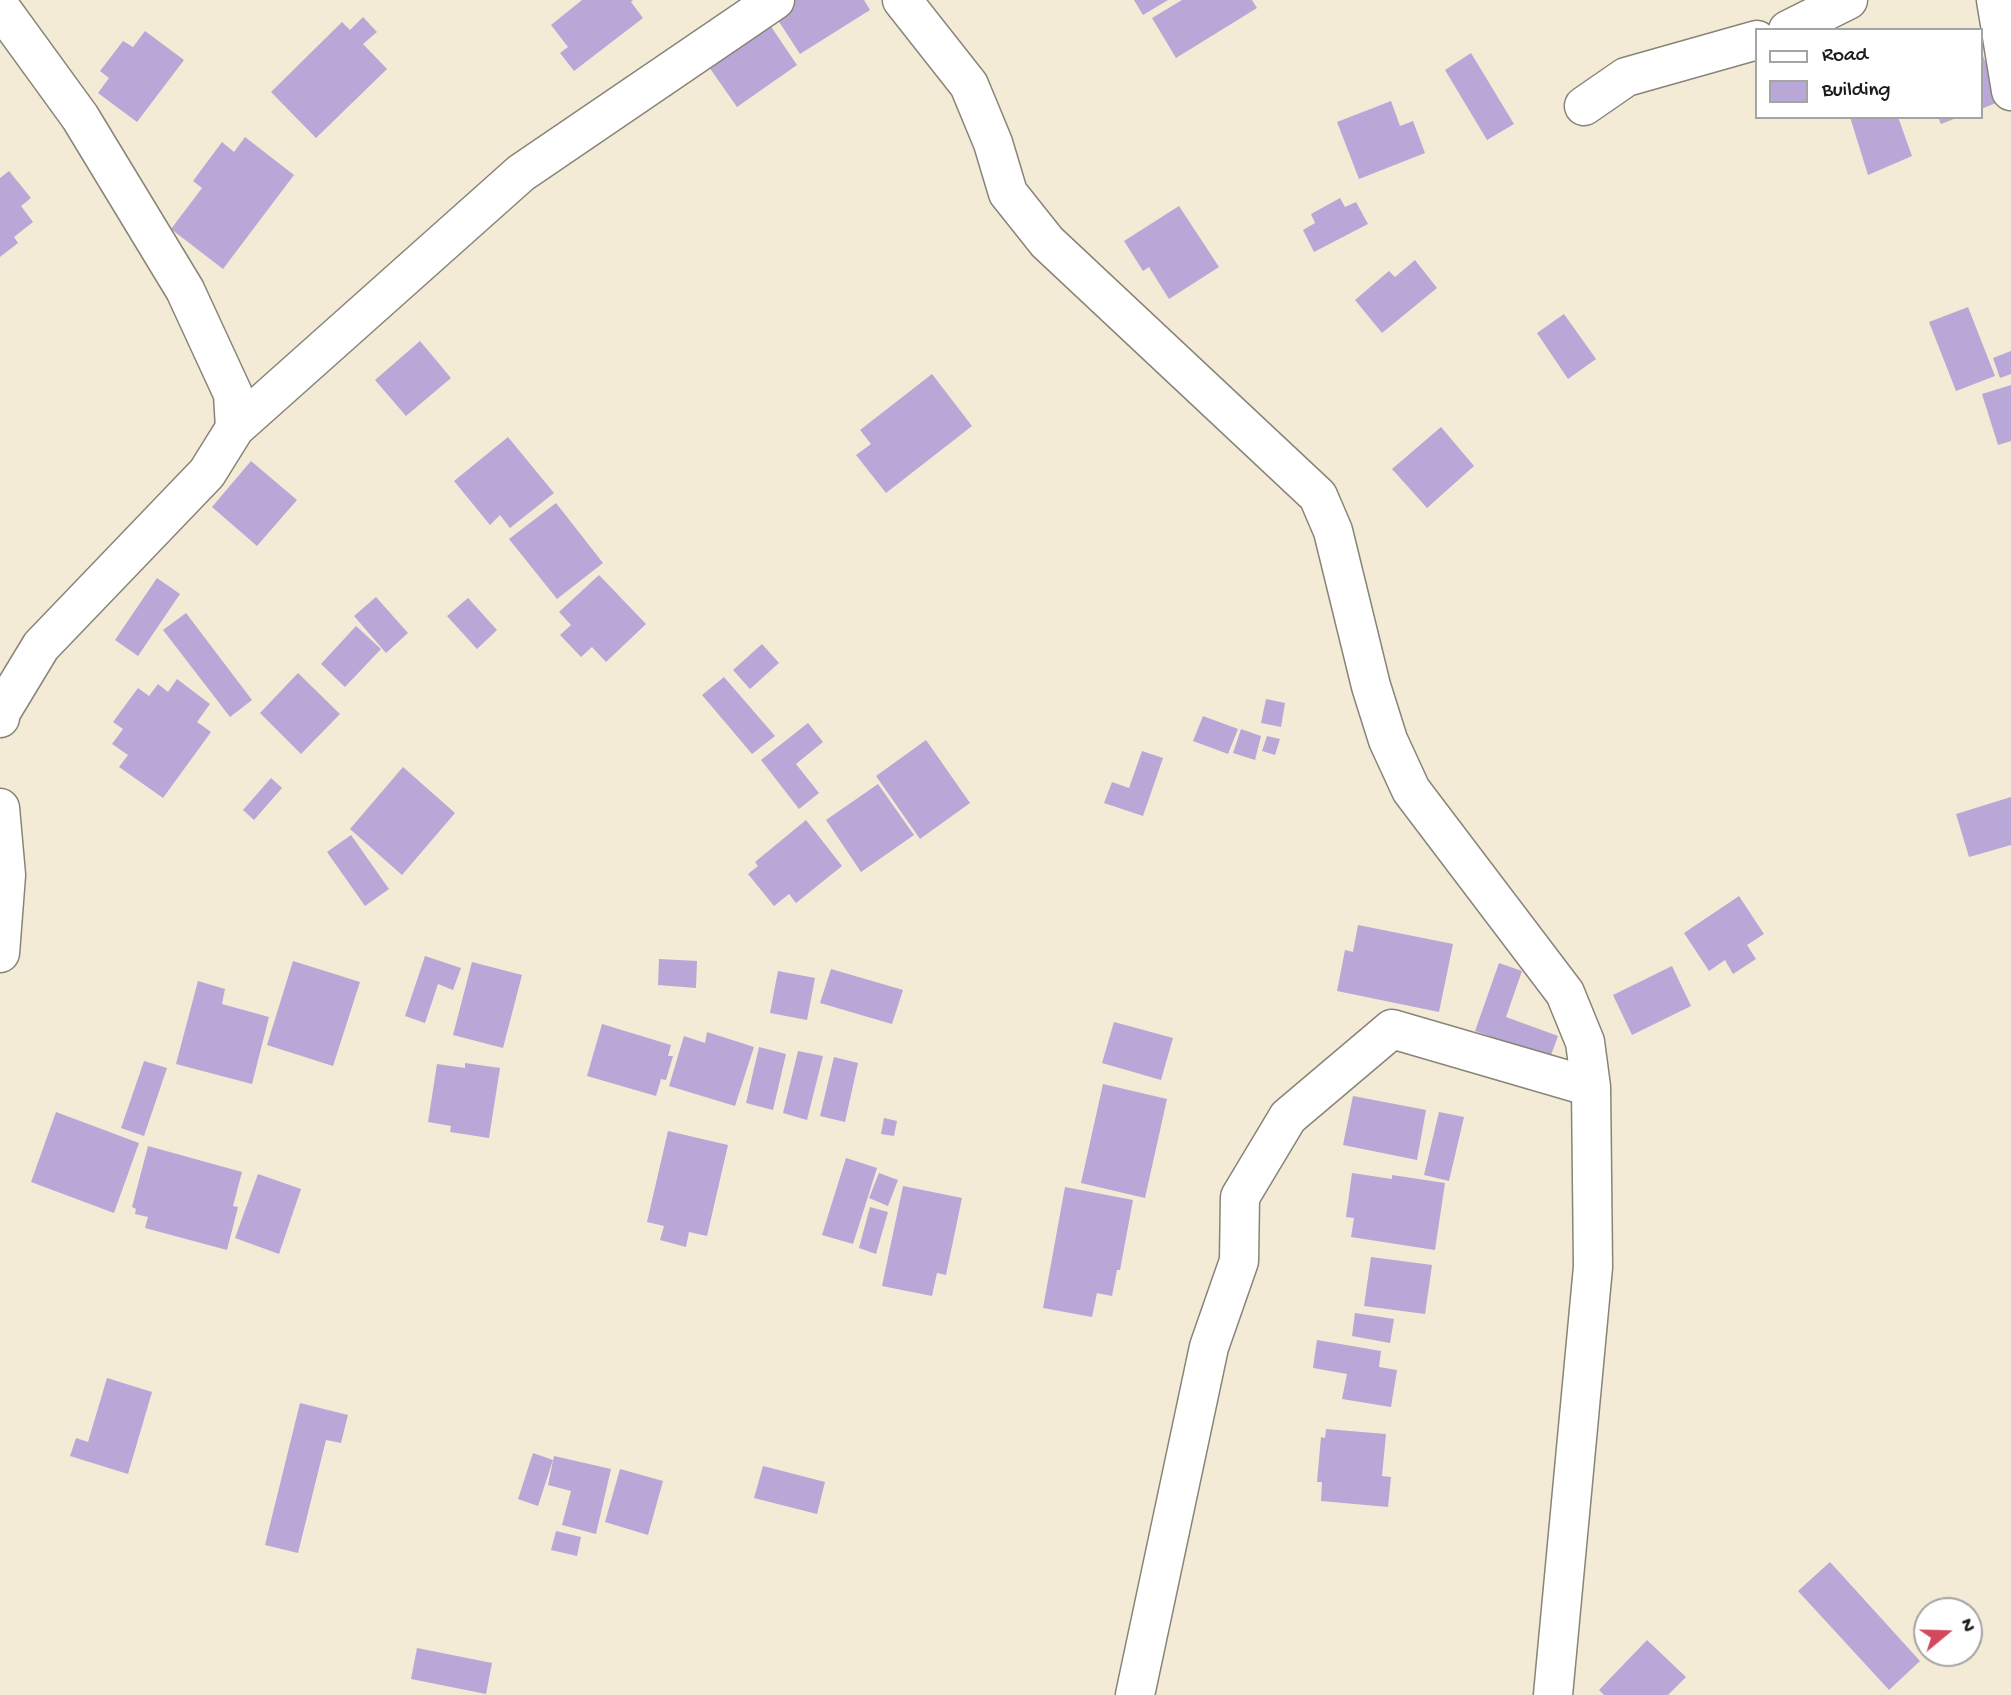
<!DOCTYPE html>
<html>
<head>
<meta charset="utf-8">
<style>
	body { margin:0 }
	#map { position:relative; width:2011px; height:1695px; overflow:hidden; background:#f3ebd5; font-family:"Gochi Hand",sans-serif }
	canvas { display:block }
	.legend { position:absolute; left:1755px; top:28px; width:228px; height:91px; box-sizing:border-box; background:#fff; border:2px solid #a4a4a4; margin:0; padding:9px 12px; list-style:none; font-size:21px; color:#1c1c1c }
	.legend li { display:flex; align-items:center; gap:14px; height:35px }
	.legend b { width:35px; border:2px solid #a4a4a4 }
	.north { position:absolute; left:1913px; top:1597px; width:70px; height:70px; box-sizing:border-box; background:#fff; border:2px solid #a4a4a4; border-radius:50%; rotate:71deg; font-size:19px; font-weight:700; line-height:28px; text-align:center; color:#1c1c1c }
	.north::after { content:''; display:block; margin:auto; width:24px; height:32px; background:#d1495b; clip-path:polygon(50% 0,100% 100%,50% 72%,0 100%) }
</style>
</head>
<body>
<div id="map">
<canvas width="2011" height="1695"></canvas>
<ul class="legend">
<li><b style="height:9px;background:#fff"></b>Road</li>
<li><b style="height:19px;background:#b9a7d8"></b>Building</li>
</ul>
<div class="north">N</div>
</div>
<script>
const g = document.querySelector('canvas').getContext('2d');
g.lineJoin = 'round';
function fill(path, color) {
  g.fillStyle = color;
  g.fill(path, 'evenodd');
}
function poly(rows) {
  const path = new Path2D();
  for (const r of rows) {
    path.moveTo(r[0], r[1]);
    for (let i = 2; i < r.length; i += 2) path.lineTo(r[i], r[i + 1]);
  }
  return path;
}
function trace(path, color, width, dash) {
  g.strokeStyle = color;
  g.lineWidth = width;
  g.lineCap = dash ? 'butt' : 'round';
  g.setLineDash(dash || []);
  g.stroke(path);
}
fill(poly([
	[582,0,633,0,631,2,643,18,574,71,560,53,568,47,551,25],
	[795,0,864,0,870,10,800,54,774,14],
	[1134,0,1168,0,1143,15],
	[1182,0,1252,0,1257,8,1176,58,1152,18],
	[363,17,377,32,363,44,387,69,316,138,271,92,342,22,350,30],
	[770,25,797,65,737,107,709,67],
	[145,31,184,60,137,122,98,93,109,78,100,71,123,41,133,47],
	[1981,51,2001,101,1981,109],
	[1471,53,1514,124,1487,140,1445,70],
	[1391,101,1400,126,1413,121,1425,153,1359,179,1337,122],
	[1850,117,1898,117,1912,156,1868,175],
	[1938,117,1959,117,1941,124],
	[245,137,294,175,223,269,171,229,202,188,193,181,222,142,234,152],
	[9,171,31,198,21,206,33,222,14,237,18,243,0,257,0,178],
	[1340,198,1345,207,1356,202,1368,224,1314,252,1303,230,1315,223,1311,214],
	[1179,206,1219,267,1169,299,1149,267,1143,271,1124,241],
	[1415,260,1437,288,1382,333,1355,300,1389,271,1395,277],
	[1968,307,1995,376,1956,391,1929,322],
	[1564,314,1596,359,1568,379,1537,333],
	[420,341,451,378,406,416,375,380],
	[2011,351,2011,374,2000,378,1993,358],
	[932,374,972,426,886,493,856,455,871,444,860,430],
	[2011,385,2011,441,1998,445,1982,394],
	[1441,427,1474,466,1427,508,1392,469],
	[508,437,554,493,510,528,500,515,490,525,454,481],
	[251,461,297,500,257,546,212,507],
	[556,503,603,563,557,599,509,539],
	[599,575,646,624,606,662,592,647,581,657,560,635,571,625,559,612],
	[157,578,180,594,138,656,115,640],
	[376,597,408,633,386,653,354,616],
	[468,598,497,630,477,649,447,616],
	[186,613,252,700,230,717,163,630],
	[356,626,381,649,345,687,321,664],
	[762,644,779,663,750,689,733,670],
	[298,673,340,714,301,754,260,713],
	[724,677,775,736,752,754,702,695],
	[177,679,210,704,197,722,211,732,163,798,119,767,128,755,112,744,123,729,113,722,138,688,149,696,158,684,168,692],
	[1266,699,1285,703,1281,727,1261,723],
	[1203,716,1238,729,1228,754,1193,741],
	[808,723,823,742,796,764,819,793,799,809,761,760],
	[1241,729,1261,736,1255,760,1233,753],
	[1267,736,1280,739,1275,755,1262,751],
	[926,740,970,803,920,839,876,776],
	[1142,751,1163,758,1143,816,1104,803,1112,782,1129,788],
	[403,767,455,813,402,875,350,829],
	[271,778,282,788,254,820,243,810],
	[878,784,914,835,861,872,826,820],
	[2011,797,2011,845,1969,857,1956,814],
	[806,820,842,866,796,903,789,894,774,906,748,874,758,866,755,862],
	[351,835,389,889,365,906,327,852],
	[1739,896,1764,934,1747,945,1756,959,1733,974,1725,960,1709,971,1684,933],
	[1358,925,1453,944,1439,1012,1337,991,1345,950,1353,952],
	[425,956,461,968,453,990,438,984,425,1023,405,1016],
	[659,959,697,961,696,988,658,985],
	[293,961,360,982,333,1066,267,1045],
	[472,962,522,975,503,1048,453,1035],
	[1499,963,1522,971,1506,1017,1558,1036,1550,1058,1475,1031],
	[1672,966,1691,1006,1632,1035,1613,995],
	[831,969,903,990,892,1024,820,1003],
	[778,971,815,978,807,1020,770,1013],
	[198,981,225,989,222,1004,269,1017,252,1084,176,1064],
	[1114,1022,1173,1038,1161,1080,1102,1063],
	[602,1024,671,1045,668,1056,673,1056,666,1080,661,1079,656,1096,587,1076],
	[707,1032,754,1047,735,1106,669,1086,684,1036,705,1043],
	[759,1047,786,1054,773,1110,746,1103],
	[798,1051,823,1056,807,1120,783,1113],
	[834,1057,858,1063,845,1122,820,1116],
	[144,1061,167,1068,144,1136,121,1128],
	[465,1063,500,1068,489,1138,450,1132,451,1126,428,1122,437,1064,465,1068],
	[1103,1084,1167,1099,1145,1198,1081,1183],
	[1353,1096,1426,1110,1417,1160,1343,1145],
	[56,1112,139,1143,114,1213,31,1182],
	[1439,1112,1464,1117,1449,1181,1424,1175],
	[884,1118,897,1121,894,1136,881,1134],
	[668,1131,728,1145,707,1236,689,1232,686,1247,660,1240,664,1226,647,1222],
	[148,1146,242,1172,233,1206,238,1207,227,1250,145,1228,148,1217,135,1214,136,1209,132,1207],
	[846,1158,877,1168,853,1244,822,1235],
	[879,1173,898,1180,888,1206,869,1198],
	[1352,1173,1392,1179,1392,1175,1445,1183,1435,1250,1351,1237,1354,1218,1346,1217],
	[258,1174,301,1189,279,1254,235,1238],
	[903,1186,962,1198,946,1275,937,1273,932,1296,882,1286],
	[1065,1187,1133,1200,1120,1270,1117,1270,1112,1296,1097,1293,1092,1317,1043,1308],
	[870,1207,888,1212,876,1254,859,1248],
	[1371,1257,1432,1265,1425,1314,1364,1306],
	[1355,1313,1394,1319,1390,1343,1352,1336],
	[1317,1340,1381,1351,1379,1367,1397,1370,1391,1407,1342,1399,1347,1374,1313,1368],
	[107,1378,152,1392,128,1474,70,1456,76,1438,88,1442],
	[300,1403,348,1415,341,1443,326,1440,298,1553,265,1545],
	[1326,1429,1386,1434,1382,1476,1391,1477,1388,1507,1321,1501,1322,1482,1317,1482,1321,1437,1325,1438],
	[533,1453,553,1460,538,1506,518,1499],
	[554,1456,611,1469,596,1534,562,1525,571,1491,548,1485],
	[763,1466,825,1482,817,1514,754,1498],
	[620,1469,663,1481,648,1535,605,1522],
	[556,1531,581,1537,577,1556,551,1550],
	[1830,1562,1920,1661,1889,1690,1798,1591],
	[1647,1640,1686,1677,1668,1695,1604,1695,1599,1690],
	[417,1648,492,1663,486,1694,411,1679]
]), '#b9a7d8');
const minor = poly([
	[902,0,969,85,993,143,1008,193,1047,242,1318,496,1333,531,1371,686,1388,740,1411,790,1565,993,1585,1042,1591,1087,1593,1267,1553,1695],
	[1996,0,2011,91],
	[0,7,80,117,185,290,233,394,235,428,207,473,41,646,1,712,0,718],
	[1788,30,1848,0],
	[1584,106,1626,77,1757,40],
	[235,428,521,173,775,0],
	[0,808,6,875,0,953],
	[1135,1695,1209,1347,1239,1261,1240,1197,1288,1117,1392,1029,1591,1087]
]);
trace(minor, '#888478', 41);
trace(minor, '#fff', 38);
</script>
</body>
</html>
